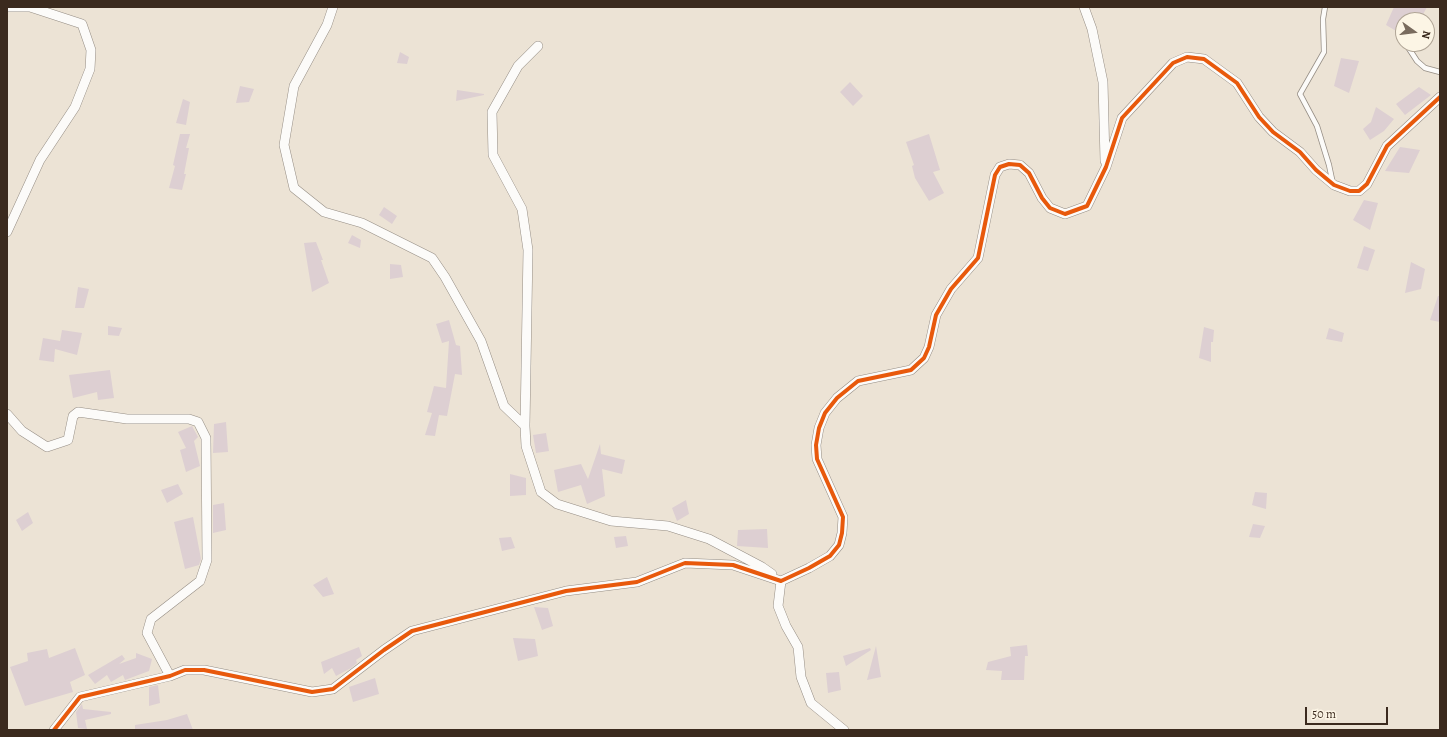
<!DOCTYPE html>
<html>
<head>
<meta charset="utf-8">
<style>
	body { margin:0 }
	#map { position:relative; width:1447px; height:737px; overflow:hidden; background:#ece3d5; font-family:Alegreya,serif }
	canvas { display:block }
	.frame { position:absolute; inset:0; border:8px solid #3b2a1e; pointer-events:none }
	.north { position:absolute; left:1395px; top:12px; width:40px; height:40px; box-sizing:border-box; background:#fcf5e5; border:1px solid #afa495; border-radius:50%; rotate:104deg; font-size:11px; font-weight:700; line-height:16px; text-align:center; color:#3b2a1e }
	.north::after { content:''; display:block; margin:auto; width:14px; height:18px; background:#796b5e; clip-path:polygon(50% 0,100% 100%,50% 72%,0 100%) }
	.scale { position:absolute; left:1305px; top:707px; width:83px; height:18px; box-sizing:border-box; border:2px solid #3b2a1e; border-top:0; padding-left:5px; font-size:12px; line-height:14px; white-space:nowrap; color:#3b2a1e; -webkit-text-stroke:3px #fcf5e5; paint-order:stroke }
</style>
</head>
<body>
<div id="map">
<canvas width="1447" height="737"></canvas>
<div class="frame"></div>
<div class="north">N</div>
<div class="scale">50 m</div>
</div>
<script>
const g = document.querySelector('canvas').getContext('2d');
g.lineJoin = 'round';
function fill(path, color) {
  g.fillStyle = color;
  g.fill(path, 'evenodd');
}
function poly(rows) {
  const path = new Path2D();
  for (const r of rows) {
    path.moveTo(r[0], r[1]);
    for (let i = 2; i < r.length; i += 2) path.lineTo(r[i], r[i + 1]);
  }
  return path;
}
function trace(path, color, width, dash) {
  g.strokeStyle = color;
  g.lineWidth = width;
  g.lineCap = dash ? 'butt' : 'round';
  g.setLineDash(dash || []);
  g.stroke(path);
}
fill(poly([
	[1394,7,1427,7,1420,20,1403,20,1403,35,1386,25],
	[400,52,409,57,407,64,397,63],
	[1341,58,1359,61,1349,93,1334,86],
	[850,82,863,96,853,106,840,92],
	[240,86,254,89,249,102,236,103],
	[1419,87,1431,95,1405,115,1396,104],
	[457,90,484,94,484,95,456,101],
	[183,99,190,102,186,125,176,123],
	[1376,107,1394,119,1384,131,1370,140,1363,129,1371,122],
	[180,134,190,134,186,148,189,148,184,174,186,174,182,190,169,188,175,166,173,165],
	[929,134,940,170,933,172,944,193,929,201,915,178,912,166,914,165,906,142],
	[1400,147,1420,150,1409,173,1385,171],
	[1364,200,1378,203,1370,230,1353,220],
	[384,207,397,216,392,224,379,215],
	[352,235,361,240,360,248,348,243],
	[316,242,323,260,321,260,329,283,312,292,304,243],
	[1364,246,1375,250,1368,271,1357,268],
	[1411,262,1425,269,1421,289,1405,293],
	[390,264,401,265,403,277,390,279],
	[78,287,89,289,84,308,75,308],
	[1438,296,1440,296,1440,322,1430,320],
	[449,320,456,345,460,346,462,375,455,374,447,416,439,415,435,436,425,435,432,413,427,412,434,386,446,388,449,341,442,343,436,324],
	[108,326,122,328,119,336,108,335],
	[1204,327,1214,330,1213,342,1211,342,1211,362,1199,358],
	[1329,328,1344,333,1342,342,1326,339],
	[62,330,82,333,77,355,55,349,54,362,39,360,43,338,60,341],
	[110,370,114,398,98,400,97,392,73,398,69,375],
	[226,422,228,452,213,453,214,424],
	[192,426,198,437,194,441,200,466,186,472,180,450,186,448,178,432],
	[546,433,549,451,536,453,533,435],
	[600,444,601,454,625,460,622,474,602,469,605,496,587,504,581,485,558,492,554,470,581,464,588,479],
	[510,474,526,478,526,495,510,496],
	[178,484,183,494,167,503,161,490],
	[1255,492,1267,493,1266,509,1252,505],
	[686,500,689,514,677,521,672,508],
	[224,503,226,530,213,533,213,505],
	[28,512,33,523,22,531,16,520],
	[193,517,201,559,199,565,185,569,174,522],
	[1253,524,1265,526,1260,538,1249,537],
	[767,529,768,548,737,546,738,530],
	[626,536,628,546,616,548,614,537],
	[511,537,515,548,502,551,499,538],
	[327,577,334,594,323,597,313,585],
	[534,607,548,608,553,626,542,630],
	[513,638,535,639,538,656,518,661],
	[1027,645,1028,656,1025,656,1024,680,1001,680,1002,671,986,670,988,662,1011,656,1010,647],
	[876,646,881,677,867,680],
	[359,647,362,656,356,660,357,663,351,668,336,676,332,668,324,674,321,662],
	[75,648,85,675,70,682,73,692,25,706,10,667,28,661,27,653,47,649,49,658],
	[870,648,871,650,846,666,843,656],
	[136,653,152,659,149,671,125,680,123,675,111,682,107,675,95,684,88,675,122,655,125,659,119,664,136,658],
	[839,672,841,690,828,693,826,673],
	[375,678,379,694,353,702,349,687],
	[158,685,160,703,149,706,149,687],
	[82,704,83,709,111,712,111,714,85,720,87,729,78,728,76,712],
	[187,714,193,730,135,730,135,725,167,720]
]), '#ddcfd2');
const lane = poly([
	[1325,7,1323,19,1324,52,1300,94,1317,126,1329,165,1333,184],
	[1406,44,1417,61,1425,68,1440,72]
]);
const street = poly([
	[7,7,30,7,82,24,91,50,90,69,75,107,40,160,7,232],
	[333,7,327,25,294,86,284,145,294,188,324,212,362,223,432,258,445,277,481,341,504,406,525,426],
	[1084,7,1092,29,1103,82,1105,161],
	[538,46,518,66,492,112,493,155,522,209,528,250,525,426,526,446,541,492,557,504,611,521,668,526,709,539,762,567,772,574],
	[7,414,22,431,47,447,68,440,73,416,78,412,127,419,189,419,198,422,206,438,207,560,200,581,151,619,147,633,170,676],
	[781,581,778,606,786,626,798,647,801,677,811,703,844,730],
	[54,730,80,697,170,676,185,670,204,670,312,692,333,689,384,650,412,631,566,591,637,582,685,563,733,565,781,581,809,568,830,556,839,545,842,533,843,517,817,459,816,445,819,428,825,413,837,398,858,381,911,370,924,358,929,347,936,315,951,289,978,258,995,175,1000,167,1009,164,1020,165,1029,173,1042,198,1050,208,1065,214,1087,206,1106,167,1122,118,1173,63,1187,57,1204,59,1237,83,1259,117,1273,132,1300,152,1316,170,1334,185,1350,191,1359,191,1367,184,1387,146,1440,97]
]);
trace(lane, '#958d84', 6);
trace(street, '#958d84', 10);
trace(lane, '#fcfbf9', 4.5);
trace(street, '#fcfbf9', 9);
trace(poly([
	[54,730,80,697,170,676,185,670,204,670,312,692,333,689,384,650,412,631,566,591,637,582,685,563,733,565,781,581,809,568,830,556,839,545,842,533,843,517,817,459,816,445,819,428,825,413,837,398,858,381,911,370,924,358,929,347,936,315,951,289,978,258,995,175,1000,167,1009,164,1020,165,1029,173,1042,198,1050,208,1065,214,1087,206,1106,167,1122,118,1173,63,1187,57,1204,59,1237,83,1259,117,1273,132,1300,152,1316,170,1334,185,1350,191,1359,191,1367,184,1387,146,1440,97]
]), '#e8590c', 4);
</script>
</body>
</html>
